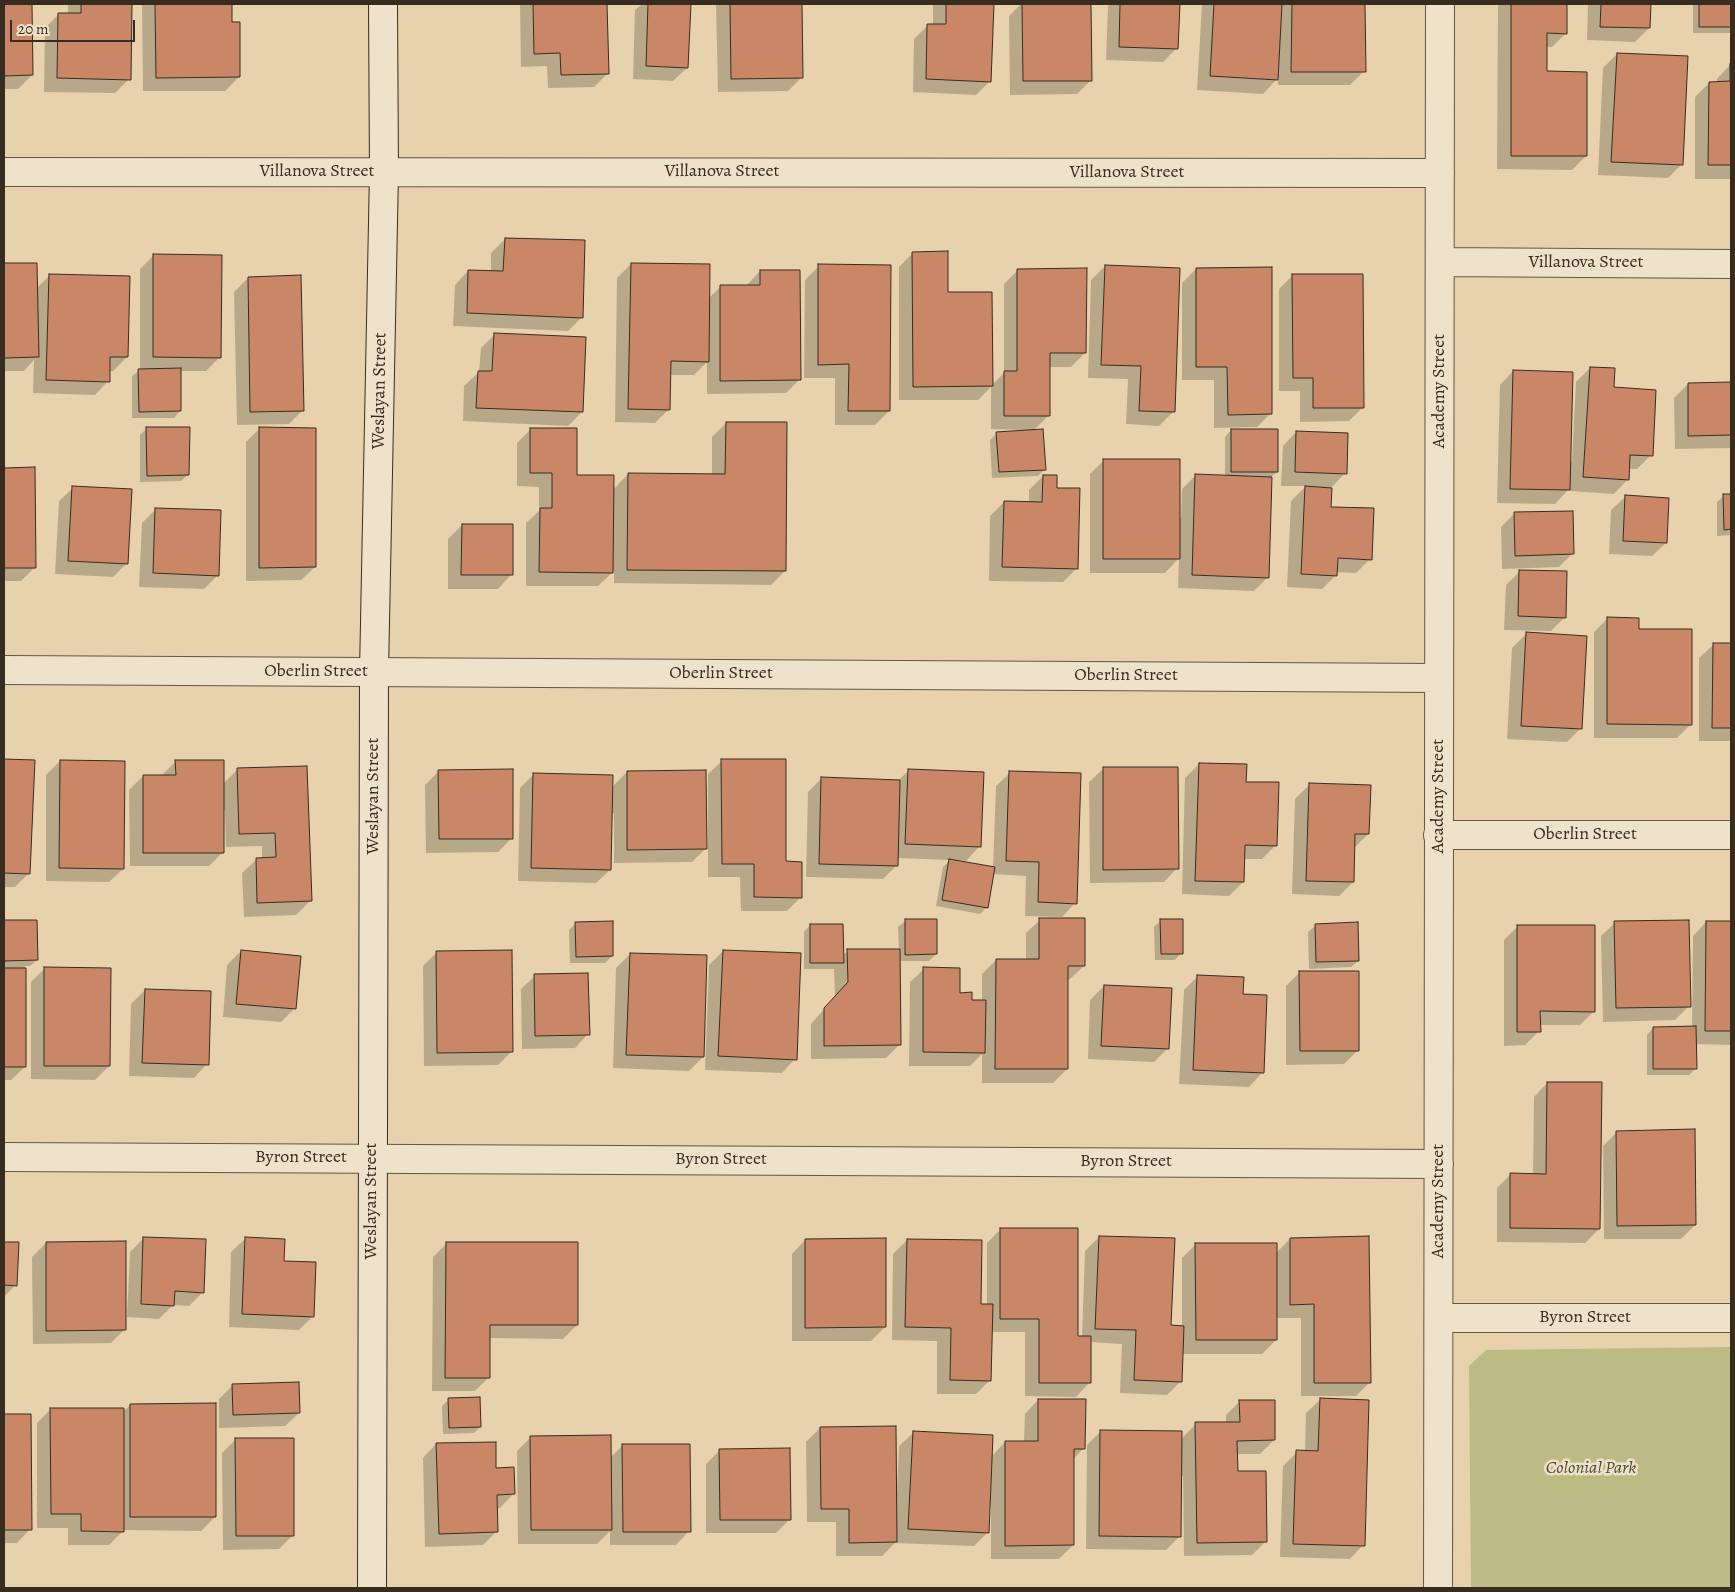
<!DOCTYPE html>
<html>
<head>
<meta charset="utf-8">
<style>
	body { margin:0 }
	#map { position:relative; width:1735px; height:1592px; overflow:hidden; background:#e7d2ad; font-family:Alegreya,serif }
	canvas { display:block }
	.frame { position:absolute; inset:0; border:5px solid #362c20; pointer-events:none }
	.scale { position:absolute; left:10px; top:20px; width:125px; height:22px; box-sizing:border-box; border:2px solid #362c20; border-top:0; padding-left:6px; font-size:15px; line-height:18px; white-space:nowrap; color:#362c20; -webkit-text-stroke:4px #efe2ca; paint-order:stroke }
</style>
</head>
<body>
<div id="map">
<canvas width="1735" height="1592"></canvas>
<div class="frame"></div>
<div class="scale">20 m</div>
</div>
<script>
const g = document.querySelector('canvas').getContext('2d');
g.lineJoin = 'round';
function fill(path, color) {
  g.fillStyle = color;
  g.fill(path, 'evenodd');
}
function poly(rows) {
  const path = new Path2D();
  for (const r of rows) {
    path.moveTo(r[0], r[1]);
    for (let i = 2; i < r.length; i += 2) path.lineTo(r[i], r[i + 1]);
  }
  return path;
}
function trace(path, color, width, dash) {
  g.strokeStyle = color;
  g.lineWidth = width;
  g.lineCap = dash ? 'butt' : 'round';
  g.setLineDash(dash || []);
  g.stroke(path);
}
function drawText(font, color, halo, rows, align = 'center') {
  g.font = font + ' Alegreya,serif';
  g.lineWidth = 5;
  g.setLineDash([]);
  g.textBaseline = 'middle';
  g.strokeStyle = halo;
  g.fillStyle = color;
  for (const [text, x, y, turn = 0] of rows) {
    g.save();
    g.translate(x, y);
    g.rotate((+turn || 0) * Math.PI / 180);
    g.textAlign = isNaN(turn) ? turn : align;
    if (halo) g.strokeText(text, 0, 0);
    g.fillText(text, 0, 0);
    g.restore();
  }
}
fill(poly([
	[1731,1347,1731,1588,1471,1588,1469,1366,1486,1350]
]), '#bcba85');
fill(poly([
	[4,4,31,4,32,75,18,89,4,89],
	[68,4,131,4,129,79,115,93,44,92,45,28,59,14,68,14],
	[142,4,231,4,231,23,239,77,225,91,143,91],
	[520,4,606,4,608,73,594,87,548,88,547,66,521,67],
	[642,4,690,4,687,68,673,81,633,79,635,10],
	[716,4,800,4,802,77,788,91,718,92],
	[933,4,992,4,990,81,976,95,913,92,914,39,928,25,933,25],
	[1021,4,1090,4,1091,80,1077,94,1010,95,1009,16],
	[1110,4,1179,4,1177,48,1163,62,1106,60,1108,6],
	[1202,4,1364,4,1364,71,1350,85,1278,85,1278,78,1263,94,1197,90],
	[1498,4,1566,4,1566,33,1552,47,1546,47,1546,72,1586,156,1572,170,1497,169],
	[1588,4,1650,4,1649,28,1635,42,1587,40],
	[1693,4,1731,4,1731,33,1693,33],
	[1617,54,1682,164,1668,178,1598,175,1603,68],
	[1730,65,1731,179,1695,179,1695,97,1709,83,1717,83,1717,79],
	[505,239,582,317,568,331,453,326,455,285,468,271,491,272,491,253],
	[913,253,947,293,992,385,1004,373,1004,284,1018,270,1085,353,1071,367,1048,367,1048,416,1033,431,1044,470,1038,476,992,478,990,440,997,433,1023,432,1022,430,991,429,991,387,978,400,899,400,899,267],
	[154,255,220,357,206,371,180,371,180,411,174,418,132,418,132,376,140,370,140,269],
	[4,264,36,264,37,288,50,275,127,357,113,371,109,371,108,381,95,395,33,393,34,360,24,371,4,371],
	[631,264,709,298,721,286,746,286,760,271,799,380,786,393,707,394,707,362,694,375,670,375,669,409,655,423,615,422,617,278],
	[819,266,889,411,875,425,835,425,835,378,804,378,805,280],
	[1105,266,1173,412,1159,426,1126,424,1128,379,1088,378,1091,280],
	[1196,269,1271,413,1257,427,1214,428,1214,380,1182,380,1182,283],
	[1293,275,1363,407,1349,421,1300,422,1300,391,1279,391,1279,289],
	[248,278,303,410,289,424,237,425,234,292],
	[494,335,582,412,568,426,463,421,464,386,479,372,481,348],
	[1590,368,1613,389,1651,455,1637,469,1628,469,1627,480,1614,494,1570,491,1570,488,1555,504,1497,503,1500,385,1513,371,1569,461,1572,461,1576,382],
	[1688,384,1731,384,1731,448,1675,449,1674,398],
	[726,423,785,571,771,585,614,583,614,571,598,586,526,586,526,523,539,511,539,487,517,486,517,443,531,429,576,476,613,490,628,474,712,475,712,437],
	[147,428,188,475,181,481,140,482,140,435],
	[259,429,315,567,301,580,246,581,246,442],
	[1231,430,1277,472,1271,477,1268,577,1254,591,1178,588,1179,558,1165,573,1090,573,1090,474,1104,460,1179,518,1181,518,1182,489,1196,475,1225,476,1225,437],
	[1296,432,1345,473,1331,488,1330,508,1370,559,1356,573,1336,572,1336,575,1322,589,1287,587,1291,501,1306,486,1281,486,1283,446],
	[33,468,35,567,21,581,4,581,4,469],
	[1043,476,1056,489,1077,568,1063,582,989,581,990,516,1004,502,1029,503,1029,490],
	[73,488,127,563,113,577,55,574,59,501],
	[1731,495,1731,535,1717,536,1717,502,1724,496],
	[1625,497,1666,543,1652,556,1609,554,1611,510],
	[156,509,218,575,204,589,139,587,142,523],
	[1515,513,1573,553,1559,567,1502,569,1501,527],
	[462,525,511,575,498,589,448,589,448,539],
	[1520,571,1565,617,1551,631,1504,630,1506,585],
	[1607,619,1638,630,1691,724,1677,738,1594,738,1594,632],
	[1526,634,1581,728,1567,742,1507,739,1512,648],
	[1713,645,1731,645,1731,741,1699,741,1699,658],
	[4,761,34,762,29,873,15,887,4,887],
	[60,761,123,869,109,882,46,881,46,775],
	[176,761,222,785,238,769,306,767,310,901,296,915,244,917,242,873,256,860,262,859,262,846,226,847,225,810,222,810,223,852,209,866,130,866,129,790,143,776,161,776],
	[722,761,785,863,801,897,787,911,741,911,740,877,708,877,708,774],
	[1199,764,1245,783,1276,845,1262,859,1243,859,1243,882,1229,896,1182,894,1185,778],
	[1103,769,1177,868,1164,882,1090,883,1089,782],
	[909,770,979,847,966,861,958,860,958,862,993,868,996,786,1010,773,1075,903,1062,917,1025,916,1026,876,992,874,987,907,980,914,936,906,943,867,950,860,897,858,896,866,883,879,806,877,808,792,822,778,898,781],
	[439,771,512,838,498,852,426,853,425,785],
	[627,772,706,848,692,862,614,863,614,813,611,813,610,870,596,883,518,881,520,788,534,774,612,787],
	[1309,785,1368,834,1354,848,1353,882,1339,896,1292,894,1295,799],
	[1040,920,1084,966,1070,979,1067,979,1067,1069,1053,1083,982,1083,982,1054,970,1066,909,1066,910,982,924,969,971,1001,982,1001,982,974,996,960,1026,960,1026,933],
	[1161,920,1181,953,1175,960,1155,960,1154,927],
	[36,921,37,960,30,966,25,966,25,1067,11,1080,4,1080,4,922],
	[905,921,936,954,929,961,899,961,900,1044,886,1058,811,1059,811,1024,835,997,834,969,804,969,804,932,810,925,842,956,848,951,899,950,898,927],
	[1706,922,1731,922,1731,1082,1731,1045,1695,1044,1696,1068,1689,1075,1647,1075,1647,1035,1653,1028,1692,1028,1693,936],
	[576,923,612,956,605,963,570,963,569,930],
	[1615,923,1689,1006,1675,1020,1603,1022,1601,936],
	[1315,926,1358,961,1351,967,1309,969,1308,932],
	[1518,926,1594,1011,1580,1025,1539,1025,1539,1031,1525,1045,1504,1046,1504,940],
	[241,951,295,1008,281,1022,223,1017,227,965],
	[723,951,795,1059,782,1073,705,1070,709,965],
	[437,952,511,1052,498,1065,424,1066,423,966],
	[630,954,703,1057,689,1071,613,1068,616,968],
	[45,968,109,1066,95,1080,31,1079,31,982],
	[1300,972,1358,1050,1344,1064,1286,1065,1286,986],
	[535,976,588,1034,575,1048,522,1049,521,989],
	[1198,976,1242,995,1262,1073,1249,1087,1179,1084,1184,990],
	[1104,986,1168,1048,1154,1062,1088,1059,1090,1000],
	[145,990,207,1064,194,1078,129,1076,131,1004],
	[1547,1083,1599,1229,1585,1243,1497,1242,1497,1188,1511,1174,1533,1175,1534,1097],
	[1617,1132,1695,1225,1681,1239,1604,1239,1603,1146],
	[1000,1230,1076,1337,1082,1337,1085,1251,1099,1237,1170,1326,1182,1327,1182,1258,1196,1244,1276,1253,1290,1239,1370,1382,1356,1396,1301,1396,1301,1318,1276,1318,1276,1340,1262,1354,1182,1354,1180,1382,1167,1395,1120,1393,1122,1344,1090,1342,1089,1383,1076,1397,1025,1396,1025,1332,991,1332,990,1380,976,1394,937,1394,937,1341,892,1340,893,1254,907,1240,980,1305,987,1305,987,1243],
	[144,1238,203,1292,189,1306,173,1305,159,1319,127,1317,130,1252],
	[245,1239,282,1262,313,1316,299,1330,229,1327,231,1252],
	[805,1240,885,1327,871,1341,792,1341,792,1254],
	[4,1243,18,1244,15,1285,4,1297],
	[46,1243,125,1329,111,1343,33,1344,32,1257],
	[447,1243,577,1325,563,1339,489,1338,489,1377,475,1391,432,1391,433,1257],
	[233,1385,299,1413,285,1426,219,1428,219,1399],
	[449,1399,480,1427,474,1433,443,1434,442,1406],
	[1038,1400,1084,1448,1073,1459,1073,1545,1059,1559,991,1559,991,1506,989,1506,988,1532,974,1546,895,1543,882,1556,836,1556,836,1522,807,1522,806,1442,820,1428,895,1493,897,1493,899,1446,913,1433,991,1457,1005,1442,1024,1442,1025,1414],
	[1320,1400,1363,1545,1350,1559,1280,1557,1283,1466,1297,1452,1305,1452,1306,1413],
	[1240,1401,1274,1440,1260,1454,1236,1454,1237,1472,1266,1541,1252,1555,1184,1556,1183,1476,1180,1476,1180,1536,1166,1550,1086,1549,1087,1445,1101,1431,1181,1439,1196,1424,1226,1423,1226,1415],
	[130,1405,215,1517,201,1531,124,1530,109,1545,68,1545,68,1528,37,1528,37,1423,51,1409,123,1412],
	[4,1415,30,1415,30,1529,17,1543,4,1543],
	[531,1437,610,1458,623,1445,689,1531,676,1545,610,1545,610,1531,597,1544,518,1544,517,1451],
	[236,1439,293,1535,279,1549,223,1550,222,1453],
	[436,1444,495,1469,513,1494,500,1508,496,1508,497,1531,483,1545,425,1547,423,1458],
	[720,1450,790,1519,776,1533,706,1533,706,1464]
]), '#0003');
const building = poly([
	[4,4,32,4,33,75,4,76,4,4],
	[81,4,132,4,131,80,57,78,58,13,81,13,81,4],
	[155,4,232,4,232,22,240,22,240,77,156,78,155,4],
	[533,4,607,4,609,74,561,75,560,53,534,54,533,4],
	[648,4,691,4,688,68,646,66,648,4],
	[730,4,802,4,803,78,731,79,730,4],
	[946,4,994,4,991,82,926,79,927,24,946,24,946,4],
	[1022,4,1091,4,1092,81,1023,81,1022,4],
	[1120,4,1180,4,1178,49,1119,47,1120,4],
	[1214,4,1282,4,1278,80,1210,76,1214,4],
	[1292,4,1365,4,1366,72,1291,72,1292,4],
	[1511,4,1567,4,1567,34,1547,33,1547,71,1587,72,1587,156,1511,156,1511,4],
	[1601,4,1651,4,1650,28,1600,27,1601,4],
	[1699,4,1731,4,1731,27,1699,27,1699,4],
	[1617,53,1688,56,1683,165,1611,162,1617,53],
	[1730,64,1731,64,1731,165,1708,165,1709,82,1730,81,1730,64],
	[505,238,585,240,583,318,467,313,468,270,503,271,505,238],
	[948,251,948,292,992,292,993,386,913,387,912,252,948,251],
	[153,254,222,255,221,358,153,357,153,254],
	[4,263,37,263,39,357,4,358,4,263],
	[631,263,710,264,709,362,671,361,670,410,628,409,631,263],
	[818,264,891,265,890,411,848,411,849,364,818,365,818,264],
	[1105,265,1180,268,1175,412,1139,411,1141,366,1101,365,1105,265],
	[1272,267,1272,414,1228,415,1227,367,1196,367,1196,268,1272,267],
	[1087,268,1086,353,1050,353,1050,416,1004,416,1004,371,1017,371,1017,269,1087,268],
	[760,270,800,270,801,380,720,381,720,285,760,285,760,270],
	[49,274,130,276,128,357,110,357,110,382,46,380,49,274],
	[1292,274,1363,274,1364,408,1313,408,1313,378,1293,378,1292,274],
	[301,275,304,411,250,412,248,277,301,275],
	[494,333,586,337,583,412,476,408,478,371,492,371,494,333],
	[1590,367,1615,368,1614,387,1656,390,1653,456,1630,455,1629,480,1583,477,1590,367],
	[181,368,181,411,139,412,138,369,181,368],
	[1513,370,1573,372,1570,490,1510,489,1513,370],
	[1731,382,1731,435,1688,436,1688,383,1731,382],
	[726,422,787,422,786,571,627,570,628,473,725,474,726,422],
	[146,427,190,427,189,475,147,476,146,427],
	[259,427,316,428,316,567,259,568,259,427],
	[530,428,577,428,577,475,614,475,613,573,539,572,540,508,552,508,552,473,530,473,530,428],
	[1043,429,1046,470,999,472,996,432,1043,429],
	[1231,429,1278,429,1278,472,1231,472,1231,429],
	[1296,431,1348,433,1347,474,1295,472,1296,431],
	[1103,459,1180,459,1180,559,1103,559,1103,459],
	[35,467,36,568,4,568,4,468,35,467],
	[1195,474,1272,477,1269,578,1192,575,1195,474],
	[1043,475,1057,475,1057,488,1080,488,1078,569,1002,567,1004,501,1042,502,1043,475],
	[72,486,132,489,128,564,68,561,72,486],
	[1305,486,1332,488,1331,507,1374,508,1372,560,1338,558,1337,576,1301,574,1305,486],
	[1723,494,1731,494,1731,529,1724,530,1723,494],
	[1625,495,1669,498,1667,543,1623,541,1625,495],
	[155,508,221,510,219,576,153,573,155,508],
	[1573,511,1574,554,1515,556,1514,512,1573,511],
	[462,524,513,524,513,575,461,575,462,524],
	[1519,570,1567,571,1566,618,1518,616,1519,570],
	[1607,617,1639,618,1639,629,1692,629,1692,725,1607,724,1607,617],
	[1526,632,1587,636,1582,729,1521,726,1526,632],
	[1713,643,1731,643,1731,728,1712,728,1713,643],
	[4,759,35,760,30,874,4,873,4,759],
	[721,759,786,759,786,861,802,862,802,898,754,897,754,864,722,864,721,759],
	[60,760,125,761,124,869,59,868,60,760],
	[175,760,224,760,224,853,143,853,143,775,176,775,175,760],
	[1199,763,1247,764,1246,782,1279,782,1277,846,1245,845,1244,882,1195,881,1199,763],
	[307,766,312,901,257,903,256,858,276,857,275,833,239,834,237,768,307,766],
	[1103,767,1178,767,1179,869,1103,870,1103,767],
	[513,769,513,839,439,839,438,770,513,769],
	[908,769,984,772,981,847,905,844,908,769],
	[706,770,707,849,627,850,627,771,706,770],
	[1009,771,1081,773,1077,904,1038,902,1039,862,1006,861,1009,771],
	[533,773,613,775,611,870,531,868,533,773],
	[821,777,900,780,898,866,819,864,821,777],
	[1309,783,1371,785,1369,834,1355,834,1354,882,1306,881,1309,783],
	[949,859,995,867,988,908,942,900,949,859],
	[1039,918,1085,918,1085,966,1068,966,1068,1069,995,1069,996,959,1039,959,1039,918],
	[905,919,937,919,937,954,905,955,905,919],
	[1160,919,1183,919,1183,954,1161,954,1160,919],
	[4,920,37,920,38,960,4,961,4,920],
	[1689,920,1691,1007,1616,1008,1614,921,1689,920],
	[613,921,613,956,576,957,575,922,613,921],
	[1706,921,1731,921,1731,1031,1705,1031,1706,921],
	[1358,922,1359,961,1316,962,1315,924,1358,922],
	[810,924,843,924,844,963,810,963,810,924],
	[1517,925,1595,925,1595,1012,1540,1011,1541,1032,1517,1032,1517,925],
	[847,949,900,949,901,1045,824,1046,824,1008,848,982,847,949],
	[241,950,301,956,296,1009,236,1004,241,950],
	[512,950,513,1052,437,1053,436,951,512,950],
	[723,950,801,953,797,1060,718,1056,723,950],
	[630,953,707,955,704,1057,626,1055,630,953],
	[44,967,111,968,110,1066,44,1066,44,967],
	[923,967,960,968,960,993,972,992,972,1000,986,1000,985,1053,923,1052,923,967],
	[4,968,26,968,26,1067,4,1067,4,968],
	[1299,971,1359,971,1359,1051,1300,1051,1299,971],
	[588,973,590,1035,535,1036,534,974,588,973],
	[1197,975,1244,977,1243,994,1267,995,1264,1073,1193,1070,1197,975],
	[1104,985,1172,988,1169,1049,1101,1046,1104,985],
	[145,989,211,991,209,1065,142,1063,145,989],
	[1696,1026,1697,1069,1653,1069,1653,1027,1696,1026],
	[1547,1082,1602,1082,1600,1229,1510,1228,1510,1173,1546,1174,1547,1082],
	[1695,1129,1696,1225,1617,1226,1616,1131,1695,1129],
	[1000,1228,1078,1228,1078,1336,1091,1336,1091,1383,1039,1383,1039,1319,1000,1319,1000,1228],
	[1099,1236,1175,1238,1171,1325,1184,1326,1182,1382,1134,1380,1136,1330,1095,1329,1099,1236],
	[1369,1236,1371,1383,1314,1383,1314,1304,1290,1305,1290,1238,1369,1236],
	[143,1237,206,1239,204,1293,175,1291,174,1306,141,1304,143,1237],
	[245,1237,285,1239,284,1261,316,1262,314,1317,242,1314,245,1237],
	[886,1238,886,1327,805,1328,805,1239,886,1238],
	[907,1239,982,1240,981,1304,993,1304,991,1381,950,1380,951,1328,905,1327,907,1239],
	[126,1241,126,1330,46,1331,46,1242,126,1241],
	[4,1242,19,1242,17,1286,4,1285,4,1242],
	[446,1242,578,1242,578,1325,490,1325,490,1378,445,1378,446,1242],
	[1195,1243,1277,1243,1277,1340,1196,1340,1195,1243],
	[299,1382,300,1413,233,1415,232,1384,299,1382],
	[480,1397,481,1427,449,1428,448,1398,480,1397],
	[1320,1398,1369,1400,1365,1546,1293,1544,1296,1450,1318,1451,1320,1398],
	[1038,1399,1086,1399,1085,1449,1074,1449,1074,1545,1005,1546,1005,1441,1038,1441,1038,1399],
	[1239,1400,1275,1400,1275,1440,1237,1441,1238,1471,1266,1471,1267,1542,1197,1543,1195,1422,1240,1422,1239,1400],
	[216,1403,216,1517,130,1517,130,1404,216,1403],
	[50,1408,124,1408,124,1532,81,1531,81,1514,51,1514,50,1408],
	[4,1414,31,1414,32,1530,4,1530,4,1414],
	[896,1426,897,1542,849,1543,849,1509,821,1509,820,1427,896,1426],
	[1100,1430,1182,1431,1181,1537,1099,1536,1100,1430],
	[913,1431,993,1435,989,1533,908,1529,913,1431],
	[611,1435,612,1530,531,1530,530,1436,611,1435],
	[235,1438,294,1438,294,1536,236,1536,235,1438],
	[496,1442,496,1468,514,1467,515,1494,497,1495,498,1532,439,1534,436,1443,496,1442],
	[622,1444,690,1444,691,1532,623,1532,622,1444],
	[790,1448,791,1520,720,1520,719,1449,790,1448]
]);
fill(building, '#ca8767');
trace(building, '#362c20', 1);
const street = poly([
	[4,172,1440,173],
	[1440,262,1731,264],
	[4,670,1439,678],
	[1438,835,1731,835],
	[4,1157,1439,1164],
	[1439,1318,1731,1318],
	[1438,1588,1440,4]
]);
const secondary = poly([
	[372,1588,374,672,384,172,383,4]
]);
trace(street, '#625643', 30);
trace(secondary, '#362c20', 30);
trace(street, '#efe2ca', 28);
trace(secondary, '#efe2ca', 28);
drawText('18px', '#362c20', '#efe2ca', [
	["Villanova Street",317,172],
	["Villanova Street",722,172],
	["Villanova Street",1127,173],
	["Villanova Street",1586,263],
	["Weslayan Street",380,391,-89],
	["Academy Street",1440,391,-90],
	["Oberlin Street",316,672],
	["Oberlin Street",721,674],
	["Oberlin Street",1126,676],
	["Weslayan Street",374,796,-90],
	["Academy Street",1439,796,-90],
	["Oberlin Street",1585,835],
	["Byron Street",301,1158],
	["Byron Street",721,1160],
	["Byron Street",1126,1162],
	["Weslayan Street",372,1201,-90],
	["Academy Street",1439,1201,-90],
	["Byron Street",1585,1318]
]);
drawText('italic 18px', '#514834', '#efe2ca', [
	["Colonial Park",1591,1469]
]);
</script>
</body>
</html>
